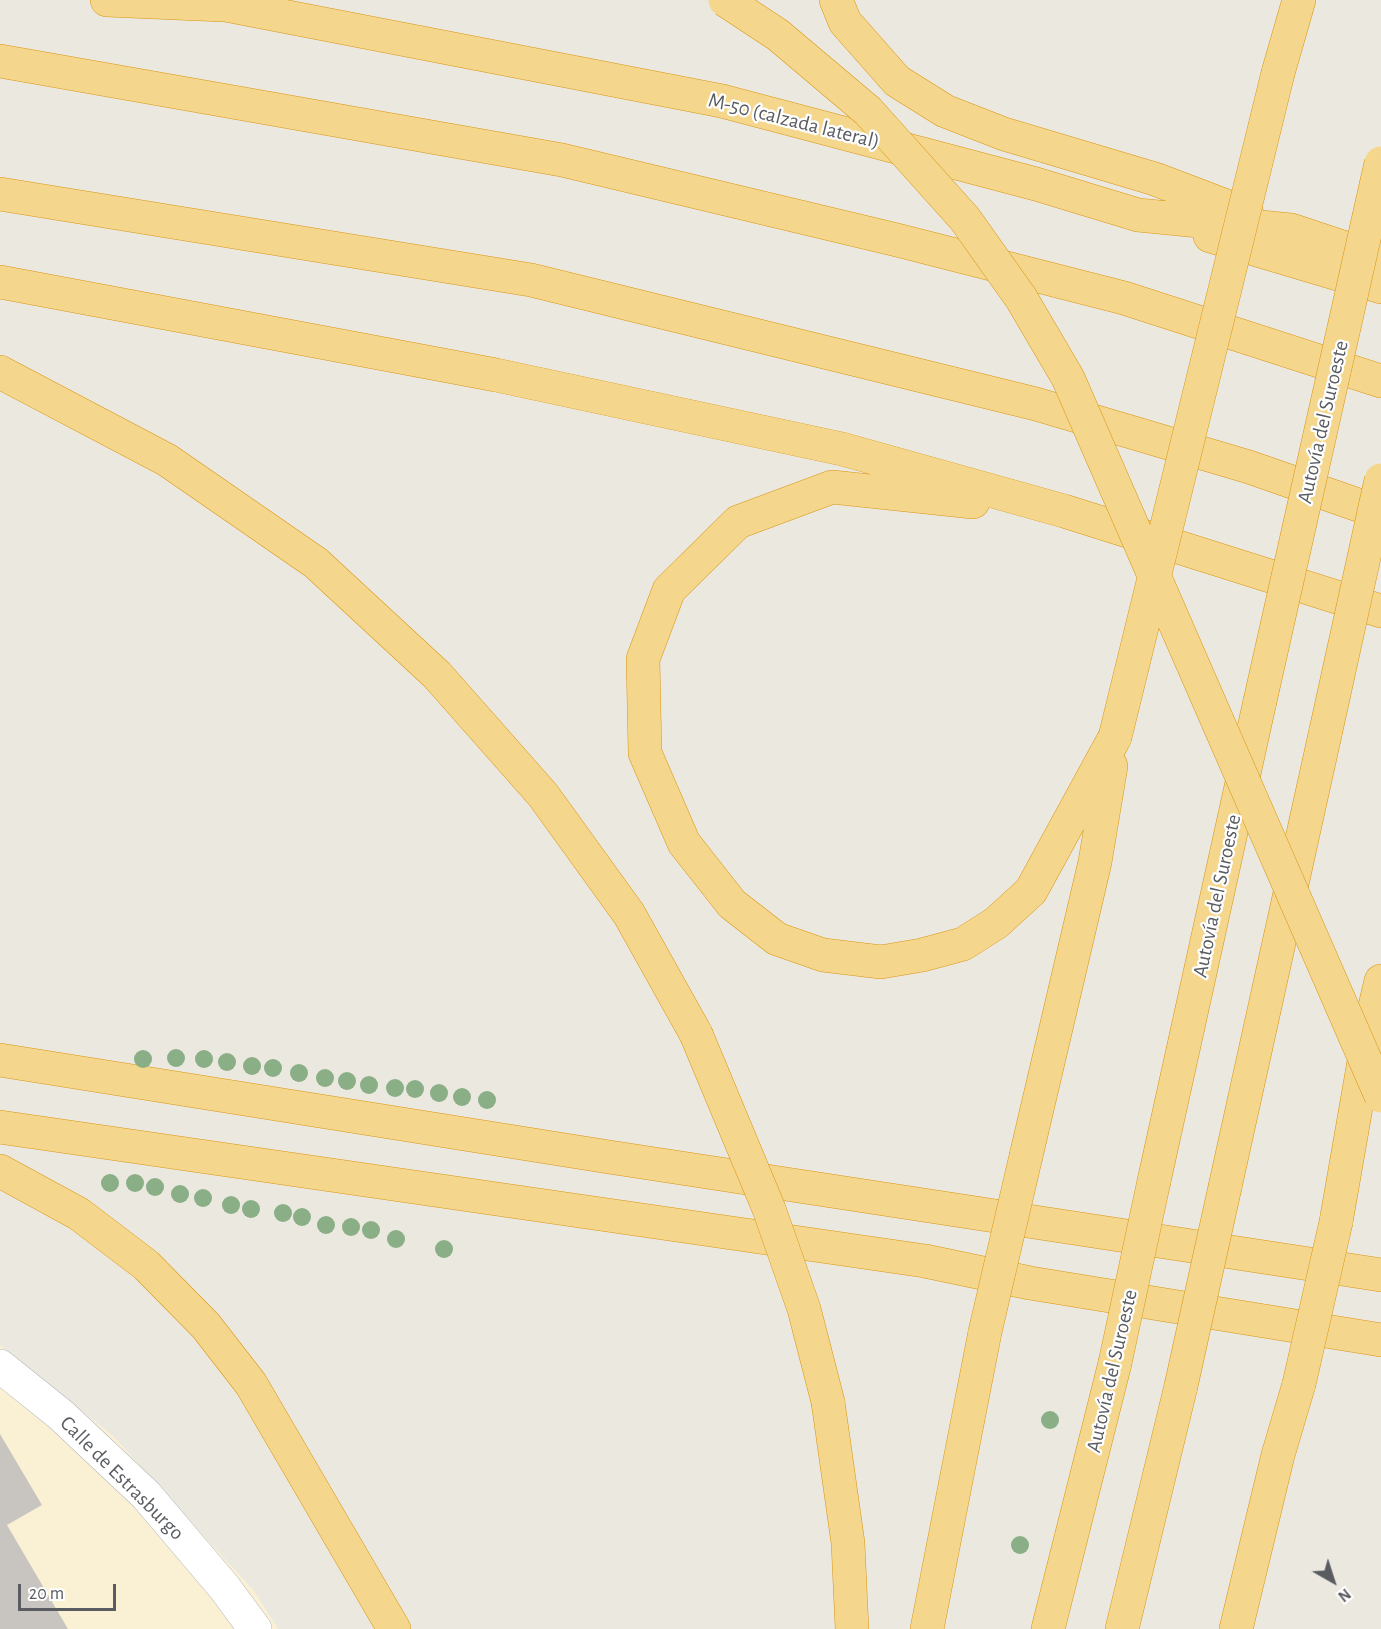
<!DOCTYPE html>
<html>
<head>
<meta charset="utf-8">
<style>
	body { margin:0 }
	#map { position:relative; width:1381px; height:1629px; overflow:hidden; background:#ebe8e0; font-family:"Alegreya Sans",sans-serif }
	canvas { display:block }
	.north { position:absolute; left:1303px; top:1551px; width:60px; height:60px; -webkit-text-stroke:4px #fff; paint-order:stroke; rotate:141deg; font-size:16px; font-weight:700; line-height:24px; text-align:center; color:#595c60 }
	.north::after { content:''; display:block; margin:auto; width:21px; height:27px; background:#595c60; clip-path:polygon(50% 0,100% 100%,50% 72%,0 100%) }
	.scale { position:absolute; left:18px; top:1584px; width:98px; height:27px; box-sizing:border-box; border:3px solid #595c60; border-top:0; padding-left:8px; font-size:18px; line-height:21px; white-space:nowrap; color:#595c60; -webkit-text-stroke:4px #fff; paint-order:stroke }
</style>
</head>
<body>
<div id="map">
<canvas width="1381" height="1629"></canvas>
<div class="north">N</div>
<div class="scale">20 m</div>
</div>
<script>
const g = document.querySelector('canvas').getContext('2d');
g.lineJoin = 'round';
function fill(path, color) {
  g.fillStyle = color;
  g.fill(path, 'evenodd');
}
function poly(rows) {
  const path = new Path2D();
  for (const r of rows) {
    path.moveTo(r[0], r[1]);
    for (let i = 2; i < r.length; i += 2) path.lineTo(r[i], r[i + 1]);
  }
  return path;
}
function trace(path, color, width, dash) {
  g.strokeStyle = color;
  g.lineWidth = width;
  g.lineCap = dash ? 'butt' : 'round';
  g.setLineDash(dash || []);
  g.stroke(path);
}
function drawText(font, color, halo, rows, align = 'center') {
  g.font = font + ' "Alegreya Sans",sans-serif';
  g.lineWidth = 4.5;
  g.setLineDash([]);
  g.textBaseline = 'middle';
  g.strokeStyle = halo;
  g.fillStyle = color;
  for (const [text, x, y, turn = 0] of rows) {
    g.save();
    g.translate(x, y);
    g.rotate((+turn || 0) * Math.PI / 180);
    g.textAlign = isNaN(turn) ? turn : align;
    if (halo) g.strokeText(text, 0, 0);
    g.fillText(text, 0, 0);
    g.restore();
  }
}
fill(poly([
	[0,1345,113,1436,254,1591,278,1629,0,1629]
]), '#faf1d5');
fill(poly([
	[0,1434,42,1505,7,1525,68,1629,0,1629]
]), '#c8c5c0');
const minor = poly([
	[0,1366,61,1415,146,1495,224,1587,255,1629]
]);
const motorway = poly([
	[107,0,222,5],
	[200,0,722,101,1036,184,1138,215,1291,230,1381,260],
	[836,0,845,22,897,81,945,111,1004,134,1155,179,1247,214],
	[0,61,562,160,897,240,1124,298,1381,381],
	[1278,73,1299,0],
	[0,194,531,280,1036,404,1249,467,1381,513],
	[1210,236,1381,287],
	[0,282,496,375,842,449,1064,511,1381,611],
	[0,372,167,460,316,563,437,675,543,795,629,914,696,1034],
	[973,502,832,487,738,522,669,590,643,659,645,753,684,843,732,904,777,939,823,955,881,962,922,955,963,944,996,923,1031,891,1115,737],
	[0,1060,609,1157,1381,1275],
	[0,1127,925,1261,1030,1283,1381,1340],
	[1026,1156,1095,862,1111,766],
	[0,1171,79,1214,146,1265,206,1326,251,1384,394,1629],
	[1154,1181,1260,701],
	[1225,1187,1326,730],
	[1336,1222,1370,1027,1381,981],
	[828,1402,848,1543,852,1629],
	[927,1629,985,1332],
	[1048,1629,1115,1363],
	[1122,1629,1181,1386],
	[1236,1629,1278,1455,1299,1384]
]);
trace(minor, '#b3b6ba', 34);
trace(motorway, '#da9511', 34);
trace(minor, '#fff', 33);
trace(motorway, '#f4d78d', 33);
const motorwayBridge = poly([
	[725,0,778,35,868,111,965,219,1021,298,1068,378,1381,1096],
	[1260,701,1381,163],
	[1326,730,1381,480],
	[1115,737,1278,73],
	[696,1034,769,1209,804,1309,828,1402],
	[985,1332,1026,1156],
	[1115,1363,1154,1181],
	[1299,1384,1336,1222],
	[1181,1386,1225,1187]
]);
trace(motorwayBridge, '#da9511', 34, []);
trace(motorwayBridge, '#f4d78d', 33);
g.fillStyle = '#8aae85';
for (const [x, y] of [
	[176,1058],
	[143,1059],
	[204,1059],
	[227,1062],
	[252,1066],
	[273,1068],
	[299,1073],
	[325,1078],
	[347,1081],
	[369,1085],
	[395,1088],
	[415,1089],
	[439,1093],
	[462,1097],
	[487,1100],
	[110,1183],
	[135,1183],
	[155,1187],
	[180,1194],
	[203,1198],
	[231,1205],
	[251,1209],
	[283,1213],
	[302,1217],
	[326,1225],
	[351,1227],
	[371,1230],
	[396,1239],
	[444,1249],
	[1050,1420],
	[1020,1545]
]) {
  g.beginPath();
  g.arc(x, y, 9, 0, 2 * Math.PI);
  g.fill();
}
drawText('21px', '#595c60', '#fff', [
	["M-50 (calzada lateral)",794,121,14],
	["Autovía del Suroeste",1323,422,-77],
	["Autovía del Suroeste",1217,896,-78],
	["Autovía del Suroeste",1112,1371,-77],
	["Calle de Estrasburgo",122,1478,45]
]);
</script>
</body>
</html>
